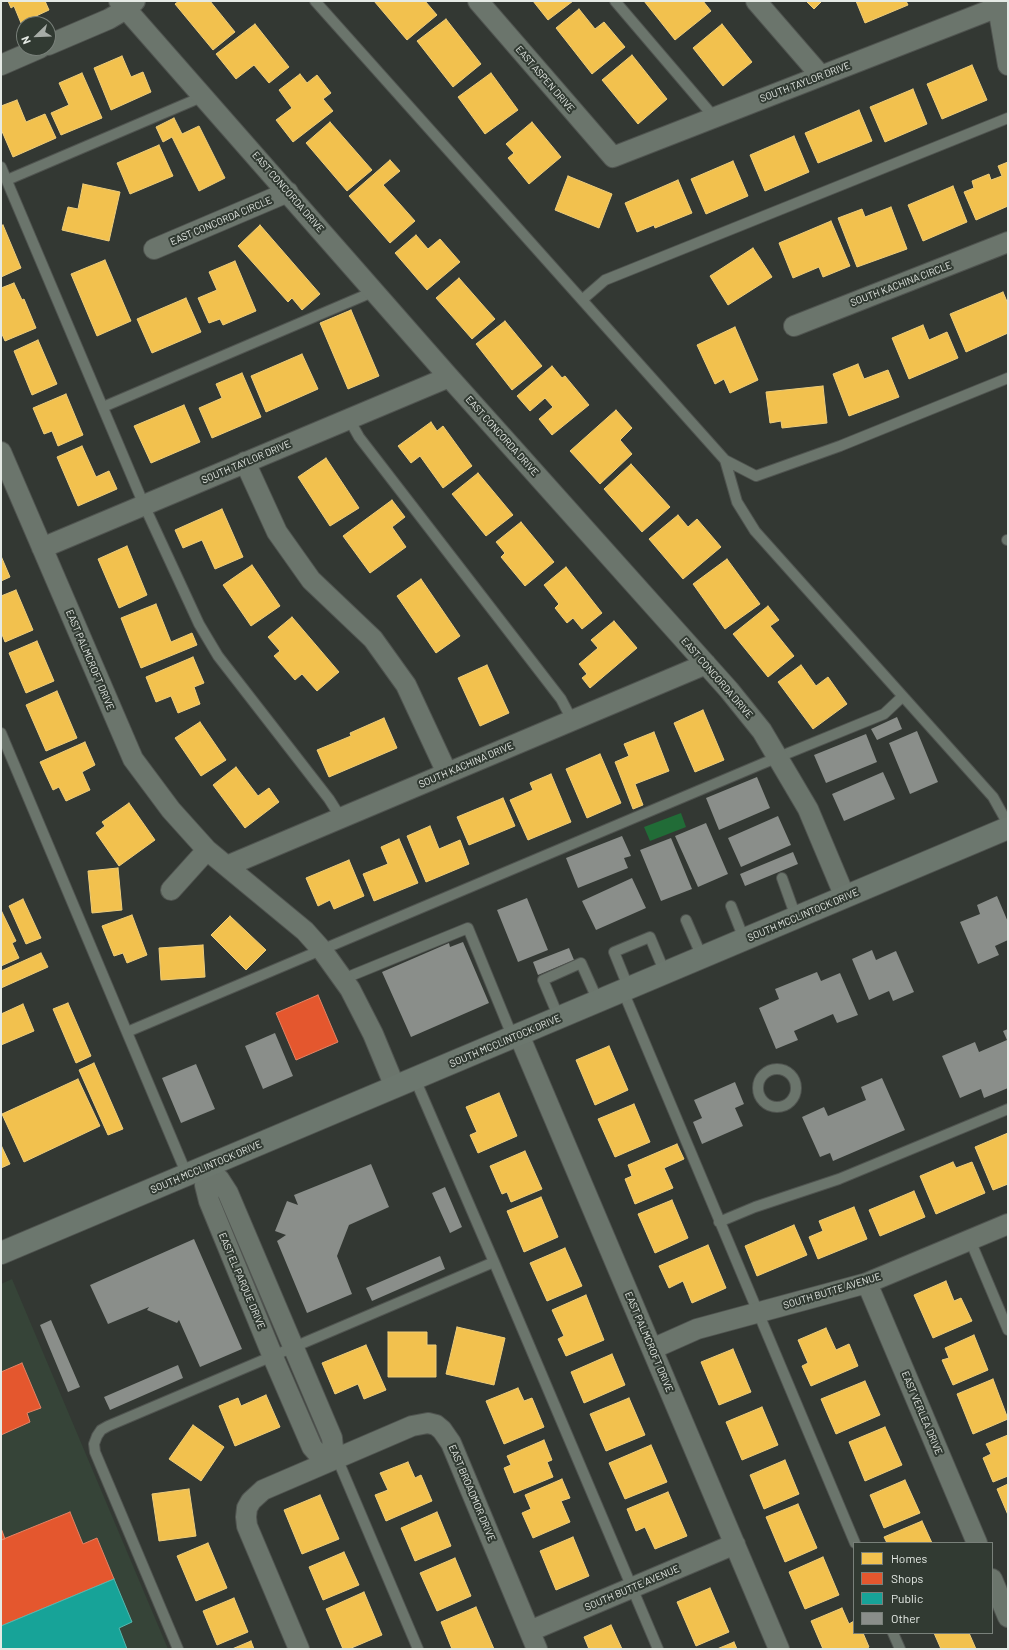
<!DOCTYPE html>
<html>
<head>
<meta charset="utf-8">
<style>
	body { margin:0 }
	#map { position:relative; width:1009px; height:1650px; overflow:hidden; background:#333833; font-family:Barlow,sans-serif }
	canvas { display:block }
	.frame { position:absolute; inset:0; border:2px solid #e5eae5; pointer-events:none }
	.legend { position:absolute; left:853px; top:1542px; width:140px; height:92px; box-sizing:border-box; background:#313a32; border:1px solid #79807a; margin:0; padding:5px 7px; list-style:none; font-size:12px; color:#e5eae5 }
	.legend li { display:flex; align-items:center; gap:8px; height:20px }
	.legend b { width:20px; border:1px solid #79807a }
	.north { position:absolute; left:16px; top:16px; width:40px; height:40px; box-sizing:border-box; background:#313a32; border:1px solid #79807a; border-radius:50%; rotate:247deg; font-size:11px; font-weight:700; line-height:16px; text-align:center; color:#e5eae5 }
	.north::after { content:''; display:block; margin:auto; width:14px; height:18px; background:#a7aca7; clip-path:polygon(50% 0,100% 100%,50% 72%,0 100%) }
</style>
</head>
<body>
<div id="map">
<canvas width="1009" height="1650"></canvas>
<div class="frame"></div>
<ul class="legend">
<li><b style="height:11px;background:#f2c14e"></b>Homes</li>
<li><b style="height:11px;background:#e4572e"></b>Shops</li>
<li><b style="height:11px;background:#17a398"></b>Public</li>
<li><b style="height:11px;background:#8a8e8a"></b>Other</li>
</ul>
<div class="north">N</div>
</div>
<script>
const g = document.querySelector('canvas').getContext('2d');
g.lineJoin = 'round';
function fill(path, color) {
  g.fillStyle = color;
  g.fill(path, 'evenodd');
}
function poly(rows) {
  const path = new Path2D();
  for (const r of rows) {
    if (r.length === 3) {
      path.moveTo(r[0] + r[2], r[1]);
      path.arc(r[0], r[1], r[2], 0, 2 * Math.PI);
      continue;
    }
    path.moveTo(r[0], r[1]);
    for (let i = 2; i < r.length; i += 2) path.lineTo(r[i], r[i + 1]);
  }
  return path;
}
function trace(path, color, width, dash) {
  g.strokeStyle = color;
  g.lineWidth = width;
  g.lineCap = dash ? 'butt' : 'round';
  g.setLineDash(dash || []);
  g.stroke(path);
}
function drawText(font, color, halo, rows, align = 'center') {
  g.font = font + ' Barlow,sans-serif';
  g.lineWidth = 4;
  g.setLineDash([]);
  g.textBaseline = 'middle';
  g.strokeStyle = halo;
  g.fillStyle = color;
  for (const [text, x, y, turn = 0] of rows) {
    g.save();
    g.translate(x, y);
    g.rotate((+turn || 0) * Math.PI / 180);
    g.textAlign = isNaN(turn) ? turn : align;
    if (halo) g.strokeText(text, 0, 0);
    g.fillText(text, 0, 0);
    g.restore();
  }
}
fill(poly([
	[12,1279,168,1649,1,1649,1,1284]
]), '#364438');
fill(poly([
	[681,813,686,827,650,841,644,827]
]), '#216c37');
const homes = poly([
	[8,1,45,1,49,10,21,23,14,6,11,8,8,1],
	[179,1,210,1,235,32,213,50,175,4,179,1],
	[374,1,425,1,437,15,407,40,374,1],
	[533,1,573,1,548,20,533,1],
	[644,1,703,1,711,11,675,40,644,1],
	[806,1,822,1,814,9,806,1],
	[856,1,906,1,908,5,865,23,856,1],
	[579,9,595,29,604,22,625,47,592,74,556,28,579,9],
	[446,19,481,64,453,87,417,41,446,19],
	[255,24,289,67,269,83,254,65,236,79,216,54,255,24],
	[722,24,752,62,723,86,693,48,722,24],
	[632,55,667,99,638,124,602,80,632,55],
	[122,56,131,77,143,72,151,92,111,110,94,68,122,56],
	[972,65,987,100,942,119,927,84,972,65],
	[82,73,102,118,61,135,51,113,69,105,59,83,82,73],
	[491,73,518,110,485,134,458,97,491,73],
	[300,74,307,83,317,75,331,93,323,99,333,111,293,142,276,120,292,108,279,90,300,74],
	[913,89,927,124,885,142,870,107,913,89],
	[17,100,26,122,45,114,56,138,13,157,1,129,1,106,17,100],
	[859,110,872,141,818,163,805,133,859,110],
	[174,118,182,134,199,126,225,178,199,191,172,137,163,142,156,127,174,118],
	[330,122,372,170,347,191,306,143,330,122],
	[532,122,561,157,529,184,508,158,514,153,506,144,532,122],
	[794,136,809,172,765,191,750,155,794,136],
	[159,145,173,176,130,194,117,163,159,145],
	[390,160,400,171,383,185,415,221,390,243,349,196,390,160],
	[733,161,748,196,706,214,691,179,733,161],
	[1008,162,1008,206,976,220,964,192,974,188,972,181,989,174,991,180,1002,176,998,166,1008,162],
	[568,176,612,194,599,228,555,210,568,176],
	[678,180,692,213,655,228,654,225,637,232,625,203,678,180],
	[83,184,120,192,109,241,62,230,68,207,78,209,83,184],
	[953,186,967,222,923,241,908,205,953,186],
	[891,207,907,249,857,267,838,218,862,209,865,217,891,207],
	[831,221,850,266,823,277,819,267,793,278,779,243,831,221],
	[3,225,21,268,1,277,1,226,3,225],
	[260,225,320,294,302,310,292,298,288,302,238,246,260,225],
	[416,235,428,249,440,239,460,262,427,290,395,253,416,235],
	[753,248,772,277,728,305,710,276,753,248],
	[105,260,131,321,97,336,71,274,105,260],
	[235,261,256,311,223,325,220,319,209,323,198,298,217,290,209,272,235,261],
	[459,278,495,319,472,339,436,298,459,278],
	[14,283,22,300,24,299,36,328,5,341,1,332,1,288,14,283],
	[1003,292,1008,304,1008,333,966,352,950,314,1003,292],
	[186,298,201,332,152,353,137,319,186,298],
	[351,310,379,376,348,389,320,323,351,310],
	[505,321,542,366,512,390,476,344,505,321],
	[923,325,929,340,947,332,958,358,909,379,892,338,923,325],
	[735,327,758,380,730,393,724,379,715,384,697,345,735,327],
	[38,340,57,384,32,395,14,351,38,340],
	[302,354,318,389,266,412,251,376,302,354],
	[858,364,864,379,888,370,899,397,849,416,833,374,858,364],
	[552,366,562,378,565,376,589,405,552,435,539,419,553,407,545,398,530,411,517,396,552,366],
	[242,373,261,417,212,438,199,408,222,398,216,384,242,373],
	[823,386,827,423,782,428,781,421,770,423,766,392,823,386],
	[66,394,83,435,58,446,52,431,44,434,33,408,66,394],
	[184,405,200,442,151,463,134,426,184,405],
	[616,410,632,428,620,440,632,454,600,484,570,451,616,410],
	[431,422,437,431,443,426,472,466,443,488,420,456,411,463,398,446,431,422],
	[82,446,96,477,109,471,117,489,78,506,57,457,82,446],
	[326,458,359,508,330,526,298,477,326,458],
	[631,464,670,507,642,532,604,489,631,464],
	[478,473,513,515,486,536,452,494,478,473],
	[392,500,405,517,392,527,406,547,370,573,343,536,392,500],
	[222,509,243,557,215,569,202,540,183,548,175,530,222,509],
	[678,515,688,527,697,519,721,547,683,579,649,539,678,515],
	[521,522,554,562,525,586,501,557,505,553,496,542,521,522],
	[127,546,147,595,119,608,98,559,127,546],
	[1,556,10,577,1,581,1,556],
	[727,559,760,604,725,629,693,584,727,559],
	[252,565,280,606,251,626,223,585,252,565],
	[566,567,602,613,582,629,573,618,567,623,555,608,559,604,544,585,566,567],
	[421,579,460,636,436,653,397,596,421,579],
	[16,590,33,630,5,642,1,632,1,596,16,590],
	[156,604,171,642,192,633,197,645,141,668,121,618,156,604],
	[768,606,779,620,770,626,794,656,768,677,733,634,768,606],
	[292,617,339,672,317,691,302,674,295,680,274,656,280,651,268,637,292,617],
	[614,621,637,648,590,688,582,678,587,674,579,664,598,648,591,640,614,621],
	[37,641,54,681,26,693,9,653,37,641],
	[193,657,204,683,194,687,200,704,178,713,171,696,156,702,146,677,193,657],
	[487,665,509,713,480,726,458,678,487,665],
	[801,665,816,686,828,677,847,704,813,729,778,682,801,665],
	[57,691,77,738,46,751,26,705,57,691],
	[703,710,724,760,695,772,674,723,703,710],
	[384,718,397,748,329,777,317,750,351,736,350,733,384,718],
	[200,722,226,760,201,776,175,738,200,722],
	[654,732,669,771,635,784,643,805,633,809,615,762,629,756,624,744,654,732],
	[85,742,95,765,82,772,90,790,66,801,59,787,53,790,40,762,85,742],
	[600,754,621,803,587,818,566,769,600,754],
	[236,767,258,796,269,788,279,802,245,828,213,785,236,767],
	[551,774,571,822,528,840,510,800,533,790,530,783,551,774],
	[503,798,515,826,469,845,457,817,503,798],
	[129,803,155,840,119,866,96,833,105,826,102,822,129,803],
	[430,826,439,849,460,840,469,864,426,882,407,836,430,826],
	[399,839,418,883,374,901,363,874,388,864,381,847,399,839],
	[349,860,364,896,334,909,330,900,318,906,306,878,349,860],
	[118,868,122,910,92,913,88,871,118,868],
	[23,899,41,938,26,944,9,906,23,899],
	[1,910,16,941,12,943,19,958,1,966,1,910],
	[132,915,147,955,127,963,123,953,114,956,102,926,132,915],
	[230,916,266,950,246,970,211,935,230,916],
	[203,945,205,977,161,980,159,948,203,945],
	[41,953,48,967,1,988,1,971,41,953],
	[68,1003,91,1056,76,1063,53,1009,68,1003],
	[23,1004,34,1031,1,1045,1,1014,23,1004],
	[609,1046,628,1090,595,1105,576,1060,609,1046],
	[94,1063,123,1129,108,1135,79,1070,94,1063],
	[78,1079,100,1126,24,1162,2,1114,78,1079],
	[499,1093,517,1136,478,1153,470,1135,477,1132,466,1107,499,1093],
	[634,1104,650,1142,615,1157,598,1119,634,1104],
	[1008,1133,1008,1184,993,1190,975,1147,1008,1133],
	[677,1144,684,1159,664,1168,673,1188,635,1204,625,1179,632,1176,628,1165,677,1144],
	[1,1145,10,1164,1,1168,1,1145],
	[525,1151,542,1189,511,1202,507,1192,502,1194,490,1166,525,1151],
	[953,1162,956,1168,972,1162,985,1193,936,1214,920,1176,953,1162],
	[914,1191,925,1217,880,1236,869,1210,914,1191],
	[541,1197,558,1237,524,1252,507,1211,541,1197],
	[672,1200,688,1238,655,1253,638,1214,672,1200],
	[854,1207,867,1239,818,1259,809,1237,823,1231,819,1221,854,1207],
	[794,1225,807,1255,757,1276,745,1246,794,1225],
	[708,1245,726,1288,692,1303,683,1281,669,1288,659,1266,708,1245],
	[565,1248,582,1286,547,1301,530,1263,565,1248],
	[946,1281,954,1301,961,1298,972,1321,933,1338,914,1295,946,1281],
	[586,1295,604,1340,566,1356,558,1339,564,1336,552,1310,586,1295],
	[457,1327,505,1338,494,1385,446,1374,457,1327],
	[826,1328,836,1350,849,1344,858,1366,811,1386,802,1366,808,1363,798,1340,826,1328],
	[388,1332,427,1332,427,1345,436,1345,436,1377,388,1377,388,1332],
	[974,1335,988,1370,953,1385,942,1360,949,1358,945,1348,974,1335],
	[366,1345,386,1390,364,1399,358,1384,335,1394,322,1363,366,1345],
	[733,1349,751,1392,719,1405,701,1362,733,1349],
	[612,1354,625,1385,584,1403,571,1372,612,1354],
	[993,1379,1008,1419,973,1434,957,1394,993,1379],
	[865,1381,880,1415,836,1434,821,1399,865,1381],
	[518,1388,524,1401,532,1398,544,1427,504,1444,486,1401,518,1388],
	[266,1395,280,1427,235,1446,219,1406,238,1398,241,1406,266,1395],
	[629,1398,645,1435,606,1451,590,1414,629,1398],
	[762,1407,778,1445,742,1460,726,1422,762,1407],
	[193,1425,224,1447,201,1481,169,1459,193,1425],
	[885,1427,902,1465,865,1481,849,1442,885,1427],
	[1008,1435,1008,1476,993,1482,983,1458,991,1454,986,1444,1008,1435],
	[544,1440,552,1460,547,1462,553,1477,514,1493,504,1468,511,1465,507,1456,544,1440],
	[651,1445,667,1482,625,1499,609,1463,651,1445],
	[785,1460,799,1494,764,1509,750,1475,785,1460],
	[408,1462,415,1478,421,1475,432,1501,386,1521,375,1495,388,1490,380,1473,408,1462],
	[562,1479,570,1498,561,1501,570,1522,533,1538,522,1513,531,1509,525,1495,562,1479],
	[905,1480,920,1513,884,1528,870,1495,905,1480],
	[1008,1484,1008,1515,997,1489,1008,1484],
	[189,1489,196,1536,159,1541,152,1494,189,1489],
	[668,1492,687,1536,655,1549,645,1527,636,1531,627,1509,668,1492],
	[320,1495,339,1539,302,1554,284,1510,320,1495],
	[798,1504,817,1548,785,1562,766,1517,798,1504],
	[437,1512,451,1546,415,1561,401,1528,437,1512],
	[922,1521,932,1543,887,1543,884,1537,922,1521],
	[573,1537,589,1576,556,1590,540,1551,573,1537],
	[208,1543,227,1588,196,1601,177,1556,208,1543],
	[344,1552,359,1585,323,1600,309,1567,344,1552],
	[823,1557,839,1595,805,1609,789,1572,823,1557],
	[455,1558,471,1596,437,1611,420,1573,455,1558],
	[710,1588,729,1632,696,1646,677,1602,710,1588],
	[364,1592,382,1635,349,1649,343,1649,326,1609,364,1592],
	[234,1598,248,1632,217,1645,203,1611,234,1598],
	[476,1607,494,1649,452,1649,441,1622,476,1607],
	[842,1608,849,1624,854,1621,854,1633,863,1633,869,1647,866,1649,823,1649,811,1621,842,1608],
	[611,1625,622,1649,589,1649,584,1637,611,1625],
	[934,1633,969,1633,976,1649,941,1649,934,1633],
	[251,1641,254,1649,232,1649,251,1641],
	[734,1642,737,1649,717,1649,734,1642]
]);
fill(homes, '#f2c14e');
trace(homes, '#eecd7b', 1);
const shops = poly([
	[318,995,338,1042,296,1060,276,1013,318,995],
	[22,1363,41,1408,27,1413,30,1422,1,1435,1,1372,22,1363],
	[70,1512,83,1544,97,1538,114,1579,1,1626,1,1540,70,1512],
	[1,1528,5,1539,1,1540,1,1528]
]);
fill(shops, '#e4572e');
trace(shops, '#e48365', 1);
const public = poly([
	[114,1579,132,1622,119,1628,127,1649,1,1649,1,1626,114,1579]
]);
fill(public, '#17a398');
trace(public, '#55b8af', 1);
fill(poly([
	[897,717,902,729,877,740,871,729],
	[917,731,938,782,910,794,889,743],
	[866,734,877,762,826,783,814,755],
	[883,772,895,799,844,821,832,794],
	[757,777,770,808,719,830,706,798],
	[778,816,791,845,741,867,728,838],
	[706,823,728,874,698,887,675,836],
	[622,836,631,856,624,858,628,868,578,888,566,858],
	[671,838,692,889,661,901,640,850],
	[793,852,798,864,745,886,740,874],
	[632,878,646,908,596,930,582,901],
	[997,896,1008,922,1008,940,995,946,999,955,978,964,960,922,980,914,977,905],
	[527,898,548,950,518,962,497,910],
	[463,942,489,1003,411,1037,382,972,449,943,450,947],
	[569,948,574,960,538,975,533,962],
	[872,950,876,960,896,951,914,992,893,1001,889,991,869,1000,852,959],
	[817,972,821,981,840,973,858,1015,837,1023,833,1014,794,1031,798,1040,776,1049,759,1008,779,999,775,989],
	[1008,1029,1008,1088,984,1098,981,1089,960,1098,942,1056,975,1042,979,1052,1007,1040,1003,1031],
	[275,1033,293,1076,263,1089,245,1046],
	[196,1064,215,1109,181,1123,162,1078],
	[882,1078,905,1130,833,1161,830,1153,820,1157,802,1117,824,1107,828,1116,866,1100,861,1087],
	[735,1082,744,1104,735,1108,743,1126,702,1144,693,1122,702,1118,694,1100],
	[371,1164,389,1207,349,1225,337,1256,352,1294,307,1313,277,1241,286,1235,275,1231,287,1201,298,1205,294,1195],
	[445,1187,462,1227,450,1233,432,1193],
	[194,1239,242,1349,200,1367,179,1320,177,1323,147,1310,149,1307,108,1324,90,1285],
	[440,1256,445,1269,372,1301,366,1288],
	[51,1320,80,1387,68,1392,40,1325],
	[178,1365,183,1378,110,1410,104,1397]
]), '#8a8e8a');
const service = poly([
	[315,1,725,460,756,476,840,446,1008,378],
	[615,1,714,117],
	[1,167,144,505,199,624,218,656,329,799,341,818],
	[7,180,204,96],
	[582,300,605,280,1008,118],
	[103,407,375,291],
	[349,419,359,437,561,699,572,720],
	[725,460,737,502,755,531,993,797,1008,824],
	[1007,540,1008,540],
	[1,733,187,1175],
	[782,878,796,917],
	[731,906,744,939],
	[686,920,702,957],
	[343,979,468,928,513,1038],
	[629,989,614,952,650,937,665,973],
	[623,991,855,1543],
	[559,1018,543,980,581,963,598,1001],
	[127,1032,764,763,884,714,902,697],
	[777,1088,19],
	[415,1079,494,1262,658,1649],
	[719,1222,755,1207,839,1179,1008,1109],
	[970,1240,1008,1330],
	[337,1458,418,1649],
	[893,1633,900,1649],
	[178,1649,95,1452,94,1444,97,1436,101,1430,108,1426,494,1262]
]);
const minor = poly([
	[119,1,449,377,729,690,762,731,808,809,845,897],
	[478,1,613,157,998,7],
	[756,1,821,76],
	[999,1,998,7,1008,65],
	[48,45,109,19,126,9,135,1],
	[1,65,40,48],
	[154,249,288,192],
	[794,326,1008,242],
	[1,452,133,759,171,810,207,850,305,931,322,950,350,989,373,1034,395,1087],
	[245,462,277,532,311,580,373,639,406,685,447,773],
	[42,548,449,377],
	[227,866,706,664],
	[171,890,207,850],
	[519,1035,779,1649],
	[206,1167,219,1179,228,1193,332,1438,333,1448,329,1461,319,1455,312,1447,273,1357,209,1201,205,1185,206,1167],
	[867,1283,977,1543],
	[652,1349,697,1329,867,1283,1008,1224],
	[992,1579,1008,1617],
	[530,1631,735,1544],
	[299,1649,247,1526,246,1517,247,1508,251,1501,263,1490,412,1426,428,1423,436,1425,442,1430,451,1443,537,1649]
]);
const secondary = poly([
	[1,1253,1008,828]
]);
trace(service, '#505450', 12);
trace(minor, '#505450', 22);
trace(secondary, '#505450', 24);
trace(service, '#6b756c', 10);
trace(minor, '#6b756c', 20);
trace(secondary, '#6c776e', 22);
drawText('10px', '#e5eae5', '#313a32', [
	["EAST ASPEN DRIVE",545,79,49],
	["SOUTH TAYLOR DRIVE",805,82,-21],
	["EAST CONCORDA DRIVE",288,192,49],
	["EAST CONCORDA CIRCLE",221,221,-23],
	["SOUTH KACHINA CIRCLE",901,284,-21],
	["EAST CONCORDA DRIVE",502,436,48],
	["SOUTH TAYLOR DRIVE",246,462,-23],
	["EAST PALMCROFT DRIVE",90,660,67],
	["EAST CONCORDA DRIVE",717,678,49],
	["SOUTH KACHINA DRIVE",466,765,-23],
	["SOUTH MCCLINTOCK DRIVE",803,915,-23],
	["SOUTH MCCLINTOCK DRIVE",505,1041,-23],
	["SOUTH MCCLINTOCK DRIVE",206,1167,-23],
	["EAST EL PARQUE DRIVE",242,1281,67],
	["SOUTH BUTTE AVENUE",832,1291,-17],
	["EAST PALMCROFT DRIVE",649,1342,67],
	["EAST VERLEA DRIVE",922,1413,67],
	["EAST BROADMOR DRIVE",472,1493,67],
	["SOUTH BUTTE AVENUE",632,1588,-23]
]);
</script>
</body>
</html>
